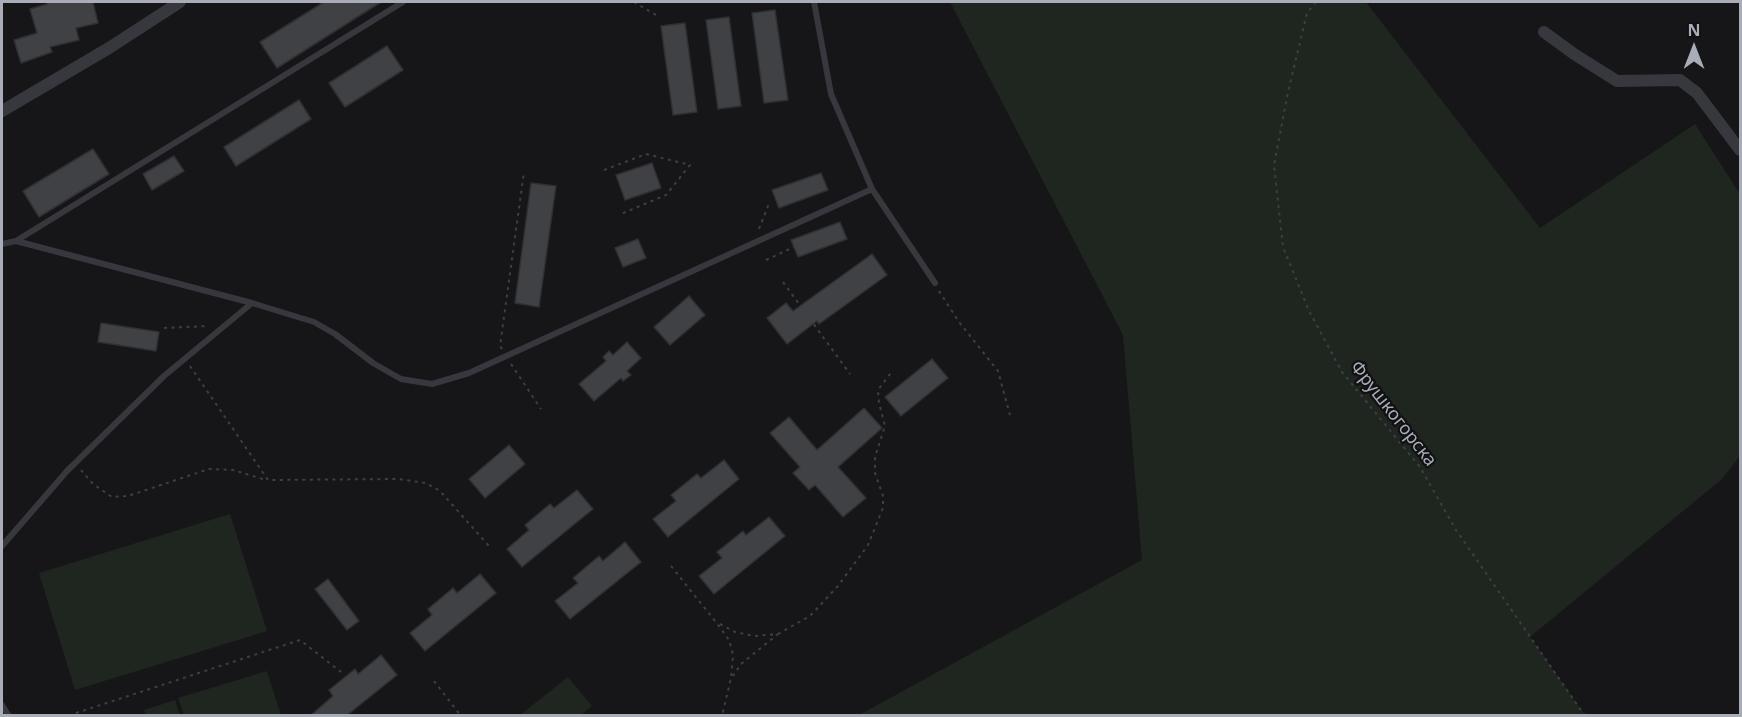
<!DOCTYPE html>
<html>
<head>
<meta charset="utf-8">
<style>
	body { margin:0 }
	#map { position:relative; width:1742px; height:717px; overflow:hidden; background:#161618; font-family:"Noto Sans",sans-serif }
	canvas { display:block }
	.frame { position:absolute; inset:0; border:3px solid #a8adb8; pointer-events:none }
	.north { position:absolute; left:1664px; top:18px; width:60px; height:60px; -webkit-text-stroke:4px #111113; paint-order:stroke; rotate:0deg; font-size:16px; font-weight:700; line-height:24px; text-align:center; color:#a8adb8 }
	.north::after { content:''; display:block; margin:auto; width:21px; height:27px; background:#a8adb8; clip-path:polygon(50% 0,100% 100%,50% 72%,0 100%) }
</style>
</head>
<body>
<div id="map">
<canvas width="1742" height="717"></canvas>
<div class="frame"></div>
<div class="north">N</div>
</div>
<script>
const g = document.querySelector('canvas').getContext('2d');
g.lineJoin = 'round';
function fill(path, color) {
  g.fillStyle = color;
  g.fill(path, 'evenodd');
}
function poly(rows) {
  const path = new Path2D();
  for (const r of rows) {
    path.moveTo(r[0], r[1]);
    for (let i = 2; i < r.length; i += 2) path.lineTo(r[i], r[i + 1]);
  }
  return path;
}
function trace(path, color, width, dash) {
  g.strokeStyle = color;
  g.lineWidth = width;
  g.lineCap = dash ? 'butt' : 'round';
  g.setLineDash(dash || []);
  g.stroke(path);
}
function drawText(font, color, halo, rows, align = 'center') {
  g.font = font + ' "Noto Sans",sans-serif';
  g.lineWidth = 4.5;
  g.setLineDash([]);
  g.textBaseline = 'middle';
  g.strokeStyle = halo;
  g.fillStyle = color;
  for (const [text, x, y, turn = 0] of rows) {
    g.save();
    g.translate(x, y);
    g.rotate((+turn || 0) * Math.PI / 180);
    g.textAlign = isNaN(turn) ? turn : align;
    if (halo) g.strokeText(text, 0, 0);
    g.fillText(text, 0, 0);
    g.restore();
  }
}
fill(poly([
	[950,2,1366,2,1540,228,1695,124,1740,194,1740,456,1722,479,1530,637,1585,715,859,715,1142,560,1123,335],
	[230,514,267,631,75,690,39,573],
	[267,671,281,715,184,715,178,698],
	[568,677,592,706,581,715,520,715],
	[175,700,180,715,146,715,144,710]
]), '#1e261f');
const building = poly([
	[46,2,93,2,98,23,76,28,79,40,50,47,52,52,21,63,14,40,37,33,30,9,47,4,46,2],
	[324,2,381,2,277,68,260,42,324,2],
	[775,10,788,100,764,103,752,13,775,10],
	[729,17,741,106,718,109,706,20,729,17],
	[685,23,697,112,673,115,661,26,685,23],
	[387,46,403,70,345,107,329,83,387,46],
	[299,100,311,119,236,166,224,147,299,100],
	[93,149,109,174,39,217,23,191,93,149],
	[174,156,184,171,152,190,143,174,174,156],
	[652,163,661,188,625,200,616,175,652,163],
	[821,173,828,190,779,208,772,190,821,173],
	[531,183,556,186,539,307,515,303,531,183],
	[840,222,847,239,798,257,791,240,840,222],
	[638,239,646,258,623,267,615,248,638,239],
	[872,254,887,275,819,324,817,321,787,344,767,318,786,303,793,311,872,254],
	[689,296,705,315,670,345,654,327,689,296],
	[101,323,159,332,156,351,98,342,101,323],
	[627,342,641,358,627,371,631,375,623,381,621,378,594,401,579,384,606,361,603,357,609,351,613,355,627,342],
	[932,359,948,378,901,416,885,397,932,359],
	[864,408,882,428,838,467,866,498,843,517,815,485,809,490,793,473,800,467,770,433,789,417,817,450,864,408],
	[509,445,525,464,485,498,469,479,509,445],
	[724,460,739,479,668,537,653,519,676,501,671,495,697,474,701,478,724,460],
	[577,490,593,509,522,567,507,549,529,530,525,525,550,504,554,508,577,490],
	[769,517,785,536,714,594,699,576,722,558,717,552,743,531,746,535,769,517],
	[625,542,641,562,570,619,555,601,578,583,573,578,599,556,603,561,625,542],
	[480,574,496,593,425,651,410,633,432,615,428,609,453,588,457,593,480,574],
	[328,579,359,621,347,630,315,589,328,579],
	[381,655,397,675,346,716,310,716,333,696,329,690,355,669,358,674,381,655]
]);
fill(building, '#404145');
trace(building, '#303034', 1.5);
trace(poly([
	[634,2,656,15],
	[1316,2,1307,13,1288,92,1274,165,1283,247,1309,311,1342,372,1420,467,1456,530,1585,716],
	[604,170,646,154,690,165,666,195,621,214],
	[759,229,770,201],
	[766,260,794,247],
	[783,282,850,374],
	[939,291,959,322,998,371,1010,415],
	[164,328,209,326],
	[502,349,500,346,524,172],
	[511,364,541,409],
	[190,366,268,480,398,479,426,483,440,491,489,546],
	[81,470,93,484,112,497,128,496,209,469,233,470,266,480],
	[671,566,719,626,729,640,733,655,731,678,722,716],
	[720,624,735,632,754,636,778,634,741,664,733,676],
	[778,634,810,616,838,586,868,545,883,508,883,496,875,473,875,457,885,426,879,403,878,390,893,370],
	[434,681,461,716],
	[76,713,300,640,341,672]
]), '#3d3f44', 2, [3, 4.5]);
trace(poly([
	[814,2,831,94,872,189,935,283],
	[2,244,16,241,403,2],
	[252,303,314,322,335,334,373,363,401,379,432,384,469,373,872,189],
	[2,546,67,471,164,376,252,303,16,241],
	[2,705,9,716]
]), '#37383d', 6);
trace(poly([
	[1544,32,1574,54,1617,81,1680,80,1697,93,1740,150],
	[2,111,109,48,180,2]
]), '#37383d', 12);
drawText('18px', '#a8adb8', '#111113', [
	["Фрушкогорска",1393,414,52]
]);
</script>
</body>
</html>
